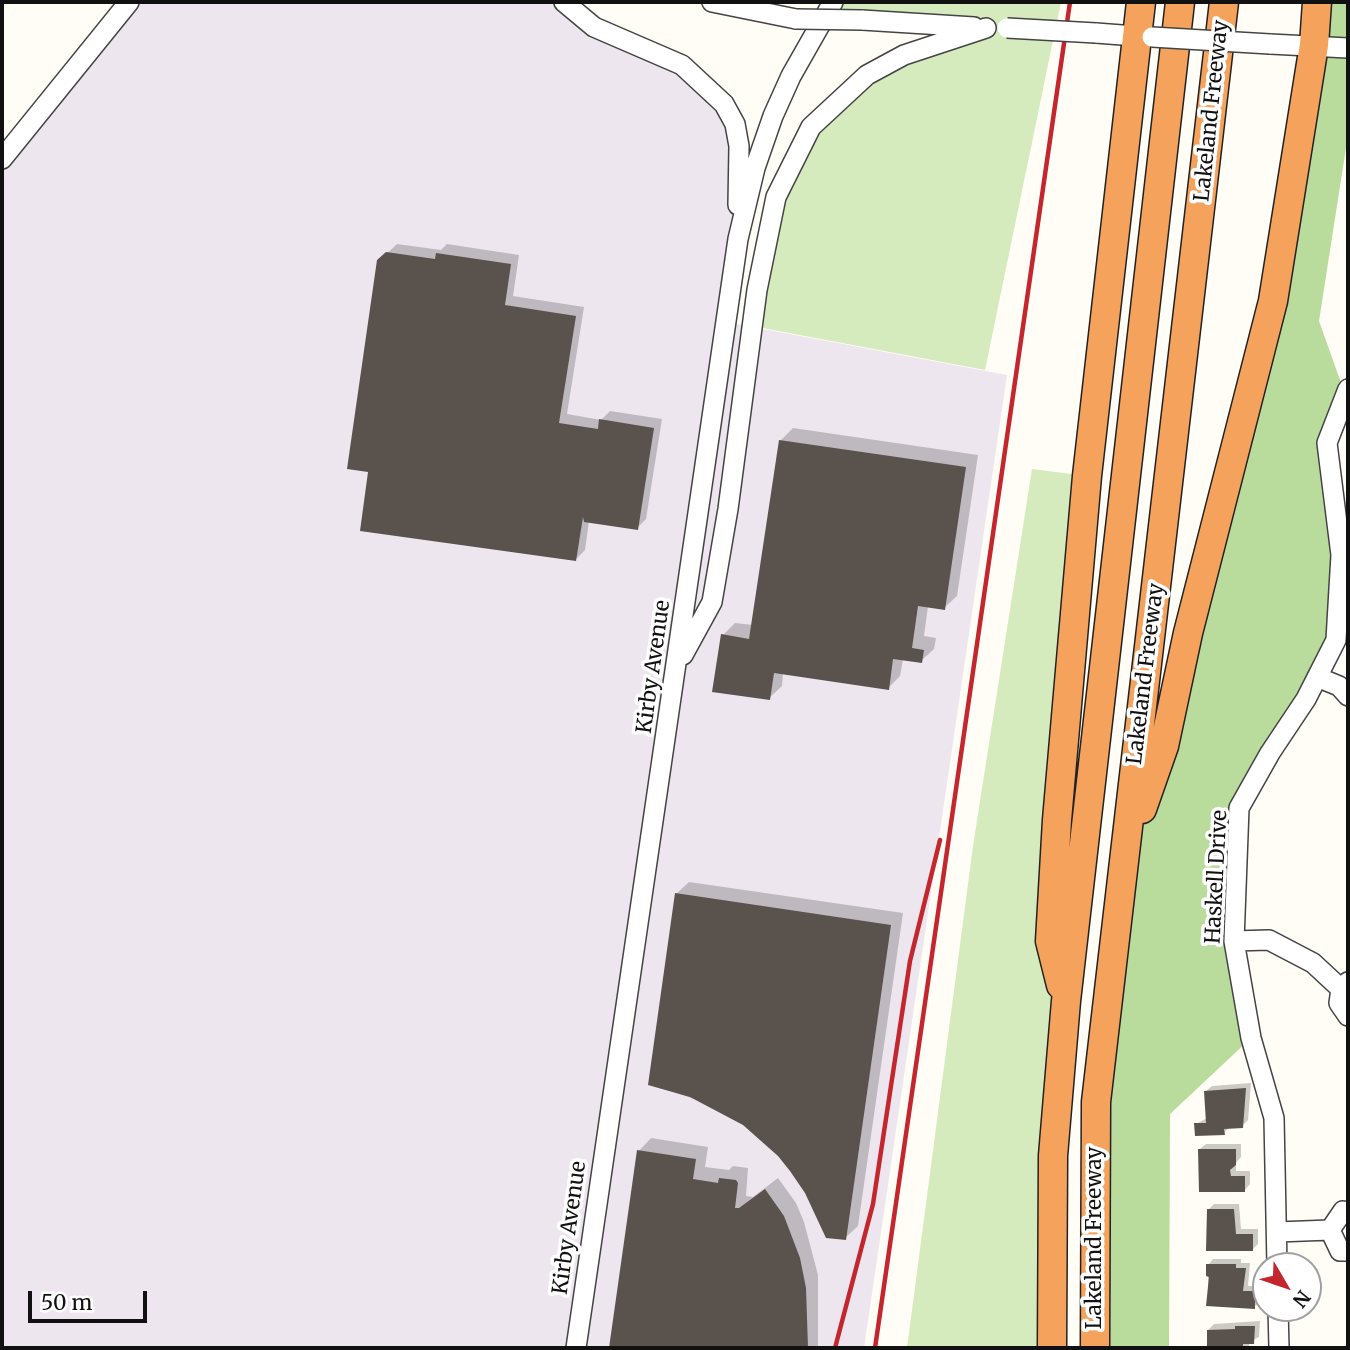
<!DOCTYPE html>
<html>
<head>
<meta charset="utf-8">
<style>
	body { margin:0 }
	#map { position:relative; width:1350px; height:1350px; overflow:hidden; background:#fffdf5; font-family:Merriweather,serif }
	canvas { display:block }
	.frame { position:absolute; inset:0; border:4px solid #111; pointer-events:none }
	.north { position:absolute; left:1252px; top:1252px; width:70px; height:70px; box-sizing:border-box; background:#fff; border:2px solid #a0a0a0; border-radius:50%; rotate:129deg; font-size:19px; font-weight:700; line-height:28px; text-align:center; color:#111 }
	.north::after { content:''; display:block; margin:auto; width:24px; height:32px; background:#c4262e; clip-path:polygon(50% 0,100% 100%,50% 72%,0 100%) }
	.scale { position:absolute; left:28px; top:1291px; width:119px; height:32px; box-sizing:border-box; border:4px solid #111; border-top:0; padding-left:9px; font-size:21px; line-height:24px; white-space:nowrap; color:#111; -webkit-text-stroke:5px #fff; paint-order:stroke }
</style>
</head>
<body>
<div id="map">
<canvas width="1350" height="1350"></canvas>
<div class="frame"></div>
<div class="north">N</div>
<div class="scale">50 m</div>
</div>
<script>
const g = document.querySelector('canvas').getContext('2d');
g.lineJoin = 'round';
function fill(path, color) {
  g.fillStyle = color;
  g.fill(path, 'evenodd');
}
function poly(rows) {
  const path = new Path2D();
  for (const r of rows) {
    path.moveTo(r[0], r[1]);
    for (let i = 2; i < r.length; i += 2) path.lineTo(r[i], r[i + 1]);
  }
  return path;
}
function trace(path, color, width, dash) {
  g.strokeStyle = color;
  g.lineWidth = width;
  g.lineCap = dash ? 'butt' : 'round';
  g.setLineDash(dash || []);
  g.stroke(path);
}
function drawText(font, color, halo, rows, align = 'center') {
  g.font = font + ' Merriweather,serif';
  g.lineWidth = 7;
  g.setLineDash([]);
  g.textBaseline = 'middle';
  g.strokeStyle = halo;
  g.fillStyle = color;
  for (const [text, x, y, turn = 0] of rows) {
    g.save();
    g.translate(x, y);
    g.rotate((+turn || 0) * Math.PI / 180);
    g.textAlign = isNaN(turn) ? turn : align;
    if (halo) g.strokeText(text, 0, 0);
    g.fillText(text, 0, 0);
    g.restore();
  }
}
fill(poly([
	[129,2,564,2,682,65,735,124,738,239,726,322,1007,375,864,1348,2,1348,2,159]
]), '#eee6ef');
fill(poly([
	[833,2,1061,2,985,370,752,326,776,197,811,127,867,75,984,28,823,19],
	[1032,469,1087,476,1057,820,1066,1001,1052,1348,907,1348,973,846]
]), '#d5ebbd');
fill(poly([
	[1317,2,1348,2,1348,135,1319,321,1345,394,1327,443,1336,640,1239,808,1234,924,1251,1038,1170,1114,1169,1348,1095,1348,1124,861,1273,301]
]), '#b9dc9c');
fill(poly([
	[397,244,441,250,447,244,519,255,513,296,584,307,567,414,601,420,610,411,662,419,646,519,637,528,589,521,585,550,576,559,370,470,379,261],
	[793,428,978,455,957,596,944,608,928,606,924,636,936,638,934,649,921,661,903,659,900,676,888,688,783,673,782,686,769,698,723,635,735,623,753,625,780,441],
	[689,882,903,913,858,1226,845,1238,780,1155,744,1123,715,1106,650,1084,676,894],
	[1251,1083,1248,1120,1242,1126,1230,1127,1224,1133,1196,1124,1207,1118,1206,1091,1212,1086],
	[651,1138,708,1147,705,1167,729,1170,733,1166,748,1168,746,1196,753,1197,778,1178,796,1203,804,1222,818,1275,818,1348,611,1348,639,1151],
	[1206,1144,1241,1144,1241,1157,1236,1163,1236,1171,1250,1171,1250,1184,1245,1190,1200,1149],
	[1214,1204,1239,1204,1241,1229,1258,1229,1258,1244,1252,1250,1208,1210],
	[1213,1259,1241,1259,1241,1263,1250,1263,1248,1286,1260,1286,1260,1301,1254,1307,1208,1304,1208,1265],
	[1260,1321,1259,1337,1249,1342,1249,1348,1208,1348,1208,1330,1214,1324]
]), '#0003');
fill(poly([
	[386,252,435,259,436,253,511,264,505,305,576,316,559,423,598,429,599,419,654,428,638,530,584,522,583,517,576,561,360,531,368,472,347,469,377,260],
	[779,440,966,467,945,610,918,606,912,648,924,650,922,663,893,659,889,690,774,673,770,700,712,692,721,634,749,639],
	[675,893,891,925,846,1240,826,1238,805,1193,790,1171,778,1156,743,1125,690,1097,648,1085],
	[1246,1088,1243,1128,1224,1129,1225,1135,1195,1136,1194,1123,1206,1123,1204,1091],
	[1198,1149,1236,1149,1236,1165,1230,1170,1231,1176,1245,1176,1245,1192,1199,1192],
	[637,1150,696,1159,693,1179,718,1183,719,1178,736,1180,738,1183,735,1208,739,1208,765,1189,784,1216,800,1258,806,1288,808,1348,609,1348],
	[1207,1209,1234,1209,1236,1234,1253,1234,1253,1251,1206,1251],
	[1206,1264,1236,1264,1236,1268,1246,1268,1243,1291,1255,1291,1255,1309,1206,1306,1209,1277,1206,1276],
	[1235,1326,1255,1326,1254,1344,1243,1344,1243,1348,1207,1348,1207,1330,1235,1329]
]), '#5a524d');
const minor = poly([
	[564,2,594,27,682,65,724,104,735,124,739,146,738,205],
	[712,2,796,19],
	[862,20,974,27],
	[1096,33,1148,37],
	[1270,44,1348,48],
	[2,159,129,2],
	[683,655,712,602,728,509,757,290,776,197,811,127,867,75,904,55,986,28],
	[1317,677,1339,686,1348,696],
	[1234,941,1269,940,1313,963,1341,989],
	[1348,982,1341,989,1339,1003,1348,1016],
	[1330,1230,1340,1251,1348,1251],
	[1330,1230,1343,1211,1348,1212],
	[1277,1232,1330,1230],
	[1277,1266,1274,1118,1251,1038,1234,941,1239,808,1270,753,1306,699,1336,640,1341,555,1327,443,1348,389],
	[1278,1308,1279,1348],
	[576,1348,738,239,755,168,773,116,791,76,833,2]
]);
const highway = poly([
	[1142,809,1164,746,1188,633,1273,301,1314,45,1317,2],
	[1061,985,1050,941,1057,820,1087,476,1141,2],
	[1052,1348,1053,1156,1066,1001,1180,2],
	[1095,1348,1096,1102,1224,2]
]);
trace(minor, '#444', 22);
trace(highway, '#222', 31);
trace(minor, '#fff', 19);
trace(highway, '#f5a25d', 28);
trace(poly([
	[835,1348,873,1204,910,961,940,840],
	[875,1348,1070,2]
]), '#c4262e', 4.5);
const minorBridge = poly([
	[796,19,862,20],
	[1007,28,1096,33],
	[1152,37,1270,44]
]);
trace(minorBridge, '#444', 22, []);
trace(minorBridge, '#fff', 19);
drawText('21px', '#111', '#fff', [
	["Lakeland Freeway",1212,111,-84],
	["Kirby Avenue",654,667,-82],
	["Lakeland Freeway",1146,674,-83],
	["Haskell Drive",1217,877,-87],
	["Kirby Avenue",570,1228,-82],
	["Lakeland Freeway",1095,1238,-90]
]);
</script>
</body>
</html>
